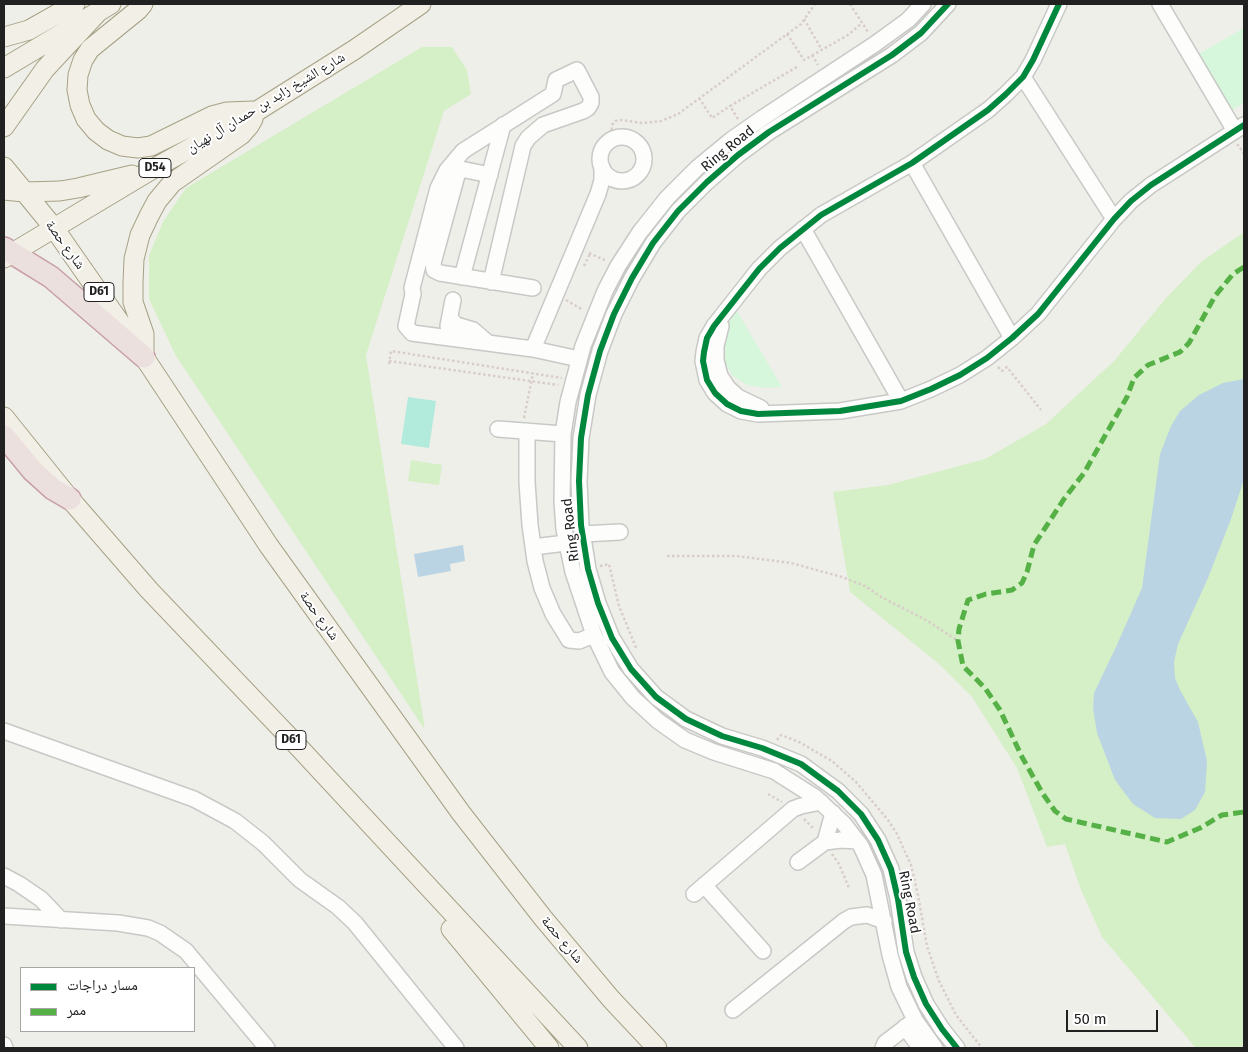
<!DOCTYPE html>
<html>
<head>
<meta charset="utf-8">
<style>
	body { margin:0 }
	#map { position:relative; width:1248px; height:1052px; overflow:hidden; background:#efefea; font-family:"Fira Sans","Noto Naskh Arabic",sans-serif }
	canvas { display:block }
	.frame { position:absolute; inset:0; border:5px solid #212121; pointer-events:none }
	.legend { position:absolute; left:20px; top:967px; width:175px; height:65px; box-sizing:border-box; background:#fff; border:1px solid #a6a6a6; margin:0; padding:6px 9px; list-style:none; font-size:15px; color:#212121 }
	.legend li { display:flex; align-items:center; gap:10px; height:25px }
	.legend b { width:25px; border:1px solid #a6a6a6 }
	.scale { position:absolute; left:1066px; top:1010px; width:92px; height:22px; box-sizing:border-box; border:2px solid #212121; border-top:0; padding-left:6px; font-size:15px; line-height:18px; white-space:nowrap; color:#212121; -webkit-text-stroke:4px #fff; paint-order:stroke }
</style>
</head>
<body>
<div id="map">
<canvas width="1248" height="1052"></canvas>
<div class="frame"></div>
<ul class="legend">
<li><b style="height:6px;background:#00873e"></b>مسار دراجات</li>
<li><b style="height:6px;background:#55b145"></b>ممر</li>
</ul>
<div class="scale">50 m</div>
</div>
<script>
const g = document.querySelector('canvas').getContext('2d');
g.lineJoin = 'round';
function fill(path, color) {
  g.fillStyle = color;
  g.fill(path, 'evenodd');
}
function poly(rows) {
  const path = new Path2D();
  for (const r of rows) {
    if (r.length === 3) {
      path.moveTo(r[0] + r[2], r[1]);
      path.arc(r[0], r[1], r[2], 0, 2 * Math.PI);
      continue;
    }
    path.moveTo(r[0], r[1]);
    for (let i = 2; i < r.length; i += 2) path.lineTo(r[i], r[i + 1]);
  }
  return path;
}
function trace(path, color, width, dash) {
  g.strokeStyle = color;
  g.lineWidth = width;
  g.lineCap = dash ? 'butt' : 'round';
  g.setLineDash(dash || []);
  g.stroke(path);
}
function drawText(font, color, halo, rows, align = 'center') {
  g.font = font + ' "Fira Sans","Noto Naskh Arabic",sans-serif';
  g.lineWidth = 4;
  g.setLineDash([]);
  g.textBaseline = 'middle';
  g.strokeStyle = halo;
  g.fillStyle = color;
  for (const [text, x, y, turn = 0] of rows) {
    g.save();
    g.translate(x, y);
    g.rotate((+turn || 0) * Math.PI / 180);
    g.textAlign = isNaN(turn) ? turn : align;
    if (halo) g.strokeText(text, 0, 0);
    g.fillText(text, 0, 0);
    g.restore();
  }
}
fill(poly([
	[422,47,452,47,467,70,471,94,444,111,366,355,425,730,176,356,149,299,149,255,164,220,186,188],
	[1244,232,1244,1048,1196,1048,1102,937,1081,890,1065,844,1047,847,1017,768,972,697,939,664,850,592,833,492,888,485,985,459,1046,424,1114,361,1167,297,1201,262],
	[411,460,442,465,439,485,408,481]
]), '#d5efc7');
fill(poly([
	[1244,28,1244,103,1229,112,1197,55],
	[735,308,782,387,766,388,747,385,732,375,725,363,720,350,725,322]
]), '#d6f7dc');
fill(poly([
	[408,397,436,401,429,448,401,444]
]), '#b2eadc');
fill(poly([
	[1244,379,1244,479,1231,519,1208,578,1178,644,1174,662,1175,678,1180,690,1198,722,1207,761,1205,792,1195,810,1181,819,1155,818,1133,804,1115,780,1097,733,1093,708,1094,693,1116,647,1142,588,1160,454,1171,426,1180,411,1199,395,1223,383],
	[463,545,465,561,450,564,451,571,418,577,414,554]
]), '#bad4e4');
const minor = poly([
	[923,4,908,20,875,44,761,119,731,140,697,168,667,198,640,232,618,266,605,291,583,346,568,402,563,434,562,501,564,529,573,572,594,635,612,672,633,698,658,721,685,740,714,752,774,771,815,797,844,824,861,846,874,875,890,955,899,987,915,1020,935,1048],
	[948,4,921,33,892,55,769,132,738,155,707,182,678,211,653,243,632,278,614,314,600,351,588,395,581,438,579,481,581,525,588,569,598,603,612,638,631,669,656,697,686,719,722,736,762,748,801,764,838,791,861,814,878,840,891,869,898,899,906,952,914,977,926,1004,942,1029,957,1048],
	[1059,4,1033,60,1023,77,1006,94,988,110,912,163,821,215,780,248,759,269,714,326,707,338,704,352,703,361,707,380,715,393,727,404,741,411,758,414,840,411,901,401,931,389,960,375,987,358,1012,338,1038,314,1114,219,1131,201,1151,185,1244,125],
	[1160,4,1235,131],
	[1023,77,1114,219],
	[622,159,22],
	[912,163,1012,338],
	[451,167,490,175],
	[459,168,433,263,434,270,440,273,533,288],
	[803,229,901,401],
	[462,277,503,125],
	[491,282,523,146,528,138,543,125,583,111,588,108,591,103,591,97,577,70,556,80,553,94,463,151,447,170,438,188,412,288,413,294,406,326,412,333,533,349,579,359],
	[450,318,456,325,473,330,487,342],
	[448,326,453,300],
	[721,326,716,346,716,360,720,376,728,388,738,397,761,408],
	[533,349,598,194,602,180,602,167],
	[498,429,563,434],
	[527,431,527,482,530,525,535,561,542,588,553,614,569,640,579,641,594,635],
	[583,534,620,532],
	[533,547,566,543],
	[4,731,194,799,235,821,263,843,300,880,338,907,355,923,456,1048],
	[825,842,833,813],
	[798,862,825,842,841,840,857,841],
	[4,876,19,884,41,899,61,920],
	[704,885,763,951],
	[694,894,793,809,801,806,821,802],
	[4,916,118,923,148,928,160,933,186,951,267,1048],
	[733,1010,844,921,851,917,867,915,884,921],
	[905,1027,919,1046],
	[4,1045,5,1048],
	[883,1048,885,1043,915,1020]
]);
const major = poly([
	[143,4,138,10,90,49,83,60,78,75,77,90,80,105,86,119,96,131,108,140,122,146,138,148,151,146,212,116,227,112,253,111],
	[4,37,29,30,75,4],
	[4,68,111,4],
	[4,127,45,69,98,12],
	[4,167,54,228,72,254,144,357,269,546,461,813,543,918,611,999,657,1048],
	[4,190,24,192,60,191,78,188,132,175],
	[4,258,151,170,257,111,354,50,421,4],
	[144,357,144,334,133,302,133,283,134,259,140,235,149,216,157,201,172,183,241,135,249,126,253,119],
	[4,417,70,499,149,590,293,741,578,1048],
	[451,929,549,1048]
]);
const highway = poly([
	[4,248,51,277,144,357],
	[4,436,33,471,53,489,70,499]
]);
trace(minor, '#c8c8c6', 18);
trace(major, '#a6a185', 21);
trace(highway, '#c79fa4', 24);
trace(poly([
	[850,4,868,32],
	[804,19,822,50],
	[787,34,804,60,848,35,862,23],
	[812,55,818,65],
	[699,98,712,118,730,106],
	[738,119,730,106,797,67],
	[611,140,612,125,615,121,622,120,642,123,661,121,678,114,801,24,815,4],
	[1237,146,1238,145,1244,154],
	[589,253,607,261],
	[584,266,590,254],
	[566,300,583,310],
	[389,361,558,385],
	[389,364,391,351,562,378],
	[998,367,1002,371,1007,367,1041,410],
	[524,418,533,373],
	[667,556,737,556,791,563,842,577,865,586,883,598,926,620,958,641],
	[600,566,609,564,619,606,637,650],
	[777,740,781,735,799,742,832,761,856,782,888,820,897,834,911,865,918,895,927,946,939,981,956,1015,982,1048],
	[768,794,782,802],
	[804,819,814,829],
	[832,854,839,864,849,888]
]), '#d8cdc8', 2.5, [2.5, 2.5]);
trace(minor, '#fdfdfc', 15);
trace(major, '#f2efe6', 19);
trace(highway, '#ece0df', 21);
trace(poly([
	[1244,267,1233,274,1215,296,1189,343,1180,352,1148,365,1134,378,1127,397,1084,473,1064,499,1034,545,1027,572,1022,583,1012,590,986,594,968,600,959,629,958,641,963,666,985,688,1000,710,1022,757,1043,794,1055,811,1066,819,1167,842,1200,828,1222,815,1244,812]
]), '#55b145', 5, [10, 5]);
trace(poly([
	[948,4,921,33,892,55,769,132,738,155,707,182,678,211,653,243,632,278,614,314,600,351,588,395,581,438,579,481,581,525,588,569,598,603,612,638,631,669,656,697,686,719,722,736,762,748,801,764,838,791,861,814,878,840,891,869,898,899,906,952,914,977,926,1004,942,1029,957,1048],
	[1059,4,1033,60,1023,77,1006,94,988,110,912,163,821,215,780,248,759,269,714,326,707,338,704,352,703,361,707,380,715,393,727,404,741,411,758,414,840,411,901,401,931,389,960,375,987,358,1012,338,1038,314,1114,219,1131,201,1151,185,1244,125]
]), '#00873e', 6);
for (const [x, y, w] of [
	[155,168,32],
	[99,292,30],
	[291,740,30]
]) {
  const box = new Path2D();
  box.roundRect(x - w / 2, y - 9.5, w, 19, 4);
  g.fillStyle = '#fff';
  g.fill(box);
  trace(box, '#212121', 1);
}
drawText('bold 12px', '#212121', null, [
	["D54",155,168],
	["D61",99,292],
	["D61",291,740]
]);
drawText('14px', '#212121', '#fff', [
	["شارع الشيخ زايد بن حمدان آل نهيان",266,103,-31],
	["Ring Road",728,149,-39],
	["شارع حصة",65,245,54],
	["Ring Road",571,530,-97],
	["شارع حصة",319,616,54],
	["Ring Road",909,902,79],
	["شارع حصة",562,940,50]
]);
</script>
</body>
</html>
